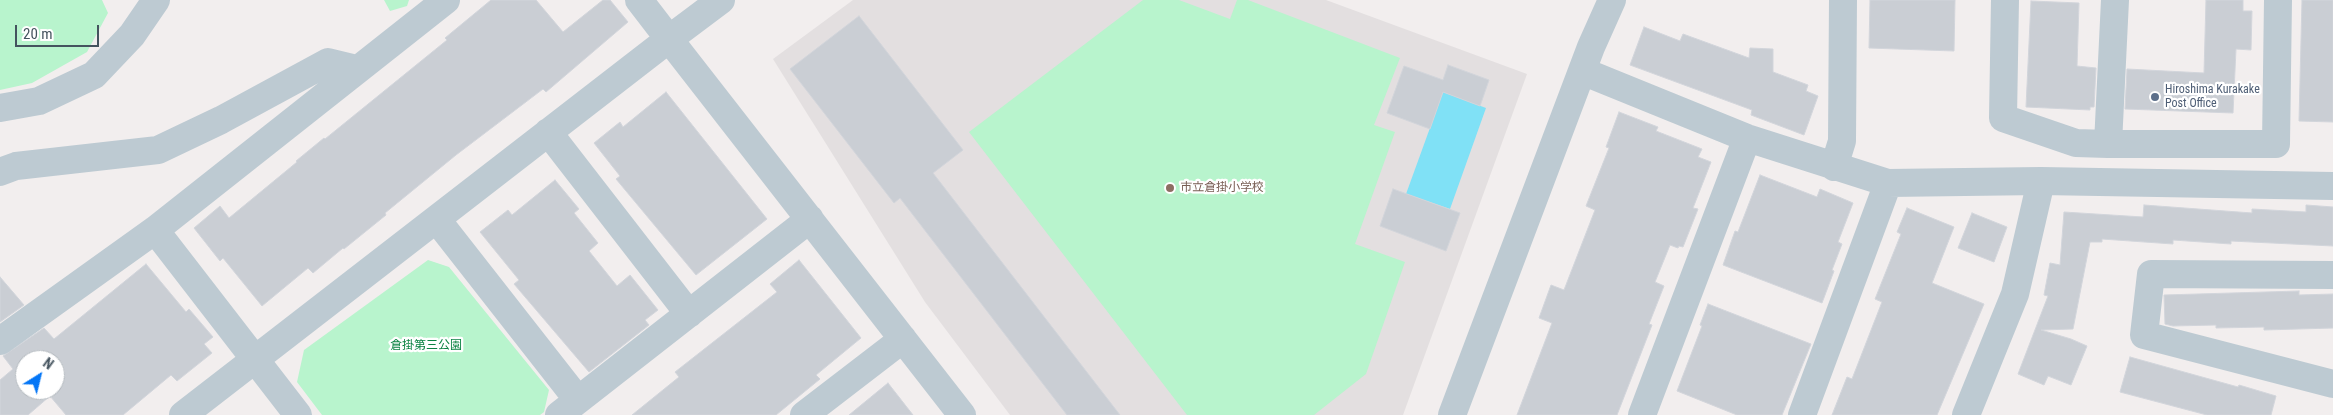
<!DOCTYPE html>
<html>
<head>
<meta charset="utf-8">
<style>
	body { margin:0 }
	#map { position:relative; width:2333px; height:415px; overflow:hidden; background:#f2eeee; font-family:"Roboto Condensed",sans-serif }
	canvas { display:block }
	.north { position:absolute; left:15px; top:350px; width:50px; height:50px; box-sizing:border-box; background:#fff; border:1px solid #b4babf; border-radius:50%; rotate:36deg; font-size:14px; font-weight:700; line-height:20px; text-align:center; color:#44535e }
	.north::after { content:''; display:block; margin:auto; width:18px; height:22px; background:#0476f6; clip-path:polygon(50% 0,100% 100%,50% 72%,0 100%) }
	.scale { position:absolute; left:15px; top:25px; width:84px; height:22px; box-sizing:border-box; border:2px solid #44535e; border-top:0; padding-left:6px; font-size:15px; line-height:18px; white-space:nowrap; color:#44535e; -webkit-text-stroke:4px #fff; paint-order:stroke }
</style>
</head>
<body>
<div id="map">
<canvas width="2333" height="415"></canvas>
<div class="north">N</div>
<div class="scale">20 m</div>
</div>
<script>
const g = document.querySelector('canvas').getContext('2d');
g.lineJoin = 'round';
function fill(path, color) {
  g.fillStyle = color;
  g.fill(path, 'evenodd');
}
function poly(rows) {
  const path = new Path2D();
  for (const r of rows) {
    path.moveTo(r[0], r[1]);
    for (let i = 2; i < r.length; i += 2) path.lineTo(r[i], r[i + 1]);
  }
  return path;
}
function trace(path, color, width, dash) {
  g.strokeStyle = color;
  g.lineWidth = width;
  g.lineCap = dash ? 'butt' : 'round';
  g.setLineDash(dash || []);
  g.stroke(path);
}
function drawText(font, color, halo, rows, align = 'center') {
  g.font = font + ' "Roboto Condensed","Noto Sans JP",sans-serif';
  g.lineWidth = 4.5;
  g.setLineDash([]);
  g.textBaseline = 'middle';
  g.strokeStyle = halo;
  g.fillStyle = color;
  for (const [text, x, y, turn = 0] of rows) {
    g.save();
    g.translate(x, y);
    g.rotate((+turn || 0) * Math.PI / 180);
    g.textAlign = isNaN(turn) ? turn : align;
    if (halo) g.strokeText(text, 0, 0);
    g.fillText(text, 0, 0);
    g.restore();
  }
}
fill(poly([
	[853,0,1326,0,1527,74,1403,415,1010,415,925,302,773,59]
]), '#e3dfe0');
fill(poly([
	[0,0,102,0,108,13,87,52,32,83,0,90],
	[384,0,409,0,407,6,390,11],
	[1143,0,1179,0,1230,19,1237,0,1248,0,1400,58,1374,125,1395,132,1355,244,1405,262,1366,374,1314,415,1187,415,969,132],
	[428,260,449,267,549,390,544,412,540,415,322,415,297,382,304,350]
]), '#b8f4cd');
fill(poly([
	[1443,92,1486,108,1450,209,1406,194]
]), '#80e1f6');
const building = poly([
	[491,0,536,0,563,32,603,0,610,0,628,22,546,92,543,89,456,155,385,213,386,215,344,249,343,248,313,273,308,268,262,306,223,258,220,261,194,228,220,206,229,218,297,162,296,161,324,138,325,139,447,40,445,38,491,0],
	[1870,0,1955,0,1954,51,1869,48,1870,0],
	[2206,0,2243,0,2243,11,2252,11,2251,50,2236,49,2233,113,2125,109,2127,69,2204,73,2206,0],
	[2302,0,2333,0,2333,122,2299,121,2302,0],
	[2031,1,2079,3,2077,66,2096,68,2094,107,2090,107,2090,110,2026,107,2031,1],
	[859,16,963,150,933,173,1120,415,1067,415,900,198,894,203,790,69,859,16],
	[1644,27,1680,41,1683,34,1749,58,1750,48,1773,49,1773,72,1808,85,1806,91,1818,96,1804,135,1751,115,1752,110,1630,65,1644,27],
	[1448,65,1489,80,1480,106,1443,92,1430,129,1387,113,1404,66,1443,80,1448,65],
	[666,92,767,219,696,275,616,179,620,176,594,143,620,122,623,127,666,92],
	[1619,112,1658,127,1656,131,1702,149,1698,157,1711,162,1693,208,1698,209,1683,247,1679,246,1678,248,1670,245,1655,282,1664,286,1649,324,1652,325,1617,415,1517,415,1552,323,1539,318,1551,285,1564,290,1595,210,1586,206,1609,148,1606,147,1619,112],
	[1760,175,1817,197,1820,189,1853,203,1838,242,1842,244,1832,270,1834,271,1822,303,1723,265,1735,231,1738,232,1760,175],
	[555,180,579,209,574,213,598,243,589,251,617,286,630,275,658,310,645,320,649,325,589,372,514,284,519,280,480,232,508,210,512,215,555,180],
	[1393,189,1460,213,1446,251,1380,226,1393,189],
	[2144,205,2252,213,2252,209,2306,212,2306,205,2333,207,2333,246,2231,241,2231,244,2173,240,2173,244,2102,239,2102,242,2090,242,2073,329,2041,330,2071,339,2087,346,2071,385,2048,376,2044,385,2018,374,2048,296,2044,295,2050,263,2060,265,2064,212,2143,217,2144,205],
	[1907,208,1954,227,1932,283,1984,304,1937,415,1832,415,1847,377,1852,379,1882,302,1875,299,1901,234,1897,232,1907,208],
	[1972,213,2007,227,1994,262,1958,248,1972,213],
	[799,260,861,338,816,375,820,379,776,415,632,415,679,377,675,372,777,292,770,284,799,260],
	[146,264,186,312,189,309,213,337,204,344,212,353,177,381,171,375,123,415,66,415,50,396,28,415,0,415,0,380,13,369,3,356,44,328,54,339,146,264],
	[25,360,55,360,55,390,25,390,25,360],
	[0,277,24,305,0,322,0,277],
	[2299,291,2299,295,2333,294,2333,328,2264,330,2264,327,2216,328,2216,325,2173,326,2165,324,2164,295,2299,291],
	[1708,304,1811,344,1782,415,1737,415,1677,391,1702,326,1700,325,1708,304],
	[2130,357,2238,387,2239,385,2276,396,2271,415,2207,415,2120,392,2130,357],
	[888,383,913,415,849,415,888,383]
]);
fill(building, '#caced4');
trace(building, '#d2d5db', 1);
trace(poly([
	[639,0,669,39,721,0],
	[2005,0,2003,118,2076,143,2108,144,2276,144,2278,0],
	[1582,71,1747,138,1888,183,2041,181,2333,186],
	[0,108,39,101,94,75,132,35,156,0],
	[548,132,689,314],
	[2108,144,2115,0],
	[1834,167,1842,141,1843,0],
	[0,172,16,166,158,150,221,120,328,62,357,69],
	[437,220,578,400],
	[155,230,298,415],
	[2333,275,2151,274,2144,335,2333,384],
	[0,341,155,230,446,0],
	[183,415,669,39,962,415],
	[559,415,810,219],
	[804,415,903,339],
	[1452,415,1591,47,1612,0],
	[1642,415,1747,138],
	[1802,415,1888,183],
	[1966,415,2015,294,2041,181]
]), '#bdcad2', 28);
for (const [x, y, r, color] of [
	[2155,97,5,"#5c6f8a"],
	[1170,188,5,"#8d6e63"]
]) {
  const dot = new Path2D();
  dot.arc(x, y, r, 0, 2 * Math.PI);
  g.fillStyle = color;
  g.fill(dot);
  trace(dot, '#fff', 2);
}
drawText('12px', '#4e5e75', '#fff', [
	["Hiroshima Kurakake",2165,90],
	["Post Office",2165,104]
], 'left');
drawText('12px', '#785e54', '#fff', [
	["市立倉掛小学校",1180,188]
], 'left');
drawText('12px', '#0c8343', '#fff', [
	["倉掛第三公園",426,346]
]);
</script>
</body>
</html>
